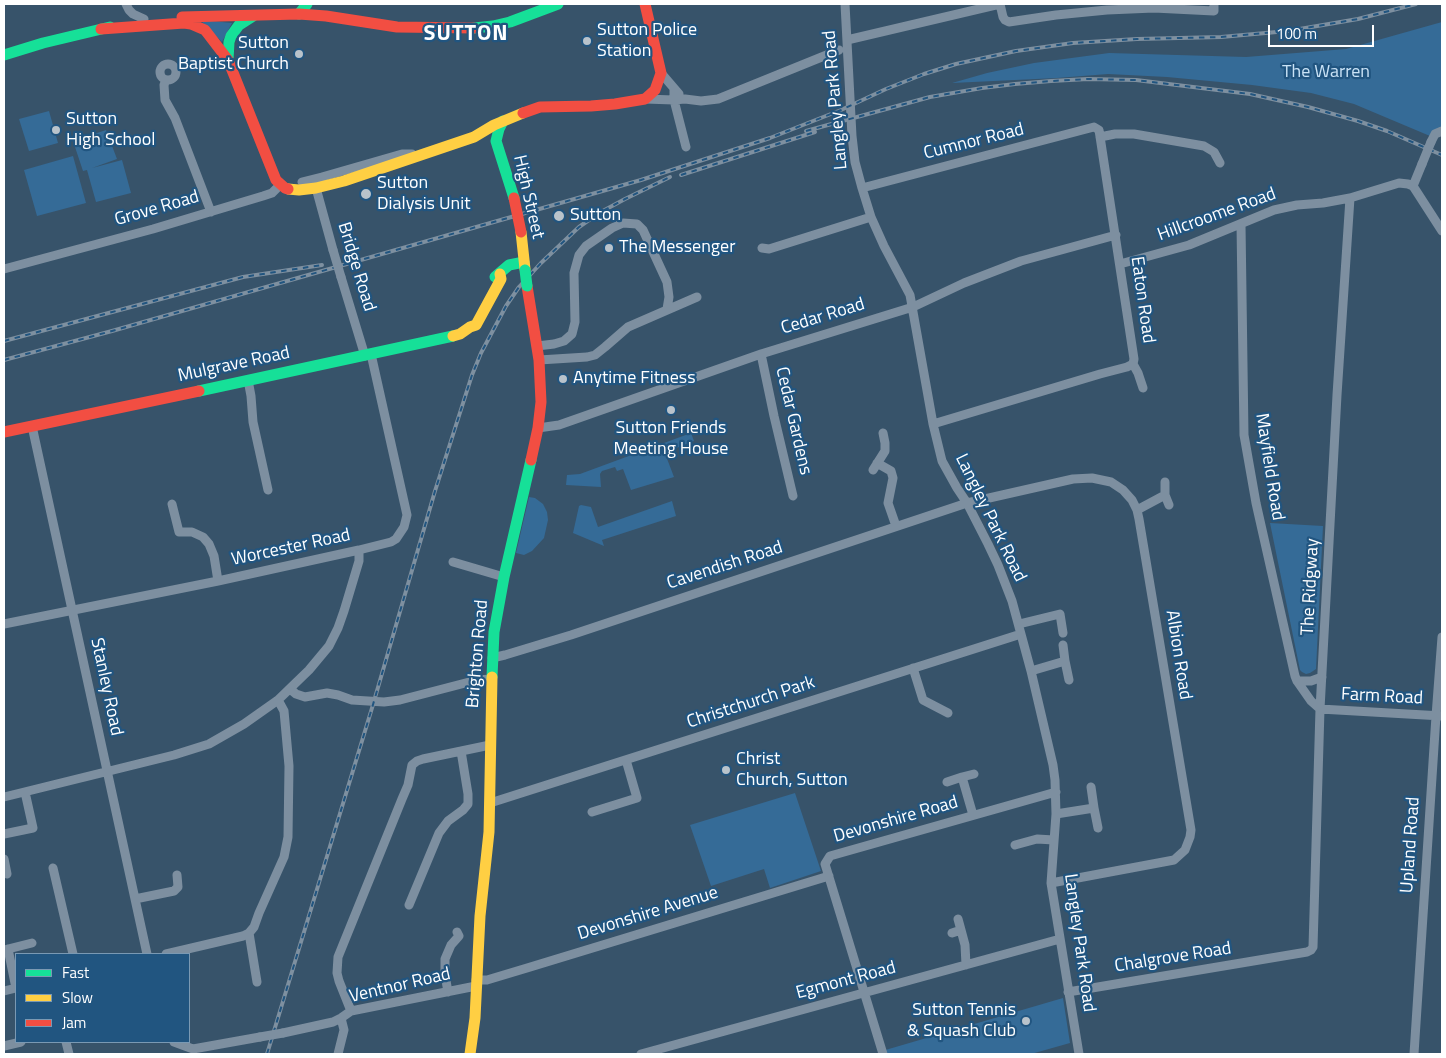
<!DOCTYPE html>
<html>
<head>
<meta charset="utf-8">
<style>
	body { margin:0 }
	#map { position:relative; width:1446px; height:1058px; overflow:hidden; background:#37536a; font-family:"Titillium Web",sans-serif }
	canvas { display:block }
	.frame { position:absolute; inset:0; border:5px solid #fff; pointer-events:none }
	.legend { position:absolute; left:15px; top:953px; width:175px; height:90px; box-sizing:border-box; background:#215580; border:1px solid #7a99b3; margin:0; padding:6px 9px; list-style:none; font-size:15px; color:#fff }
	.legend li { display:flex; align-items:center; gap:10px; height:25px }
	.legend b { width:25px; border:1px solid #7a99b3 }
	.scale { position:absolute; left:1268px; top:25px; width:106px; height:22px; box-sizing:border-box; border:2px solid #fff; border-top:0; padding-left:6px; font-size:15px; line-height:18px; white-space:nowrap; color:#fff; -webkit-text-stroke:4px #215580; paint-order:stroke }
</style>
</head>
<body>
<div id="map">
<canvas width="1446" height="1058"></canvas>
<div class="frame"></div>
<ul class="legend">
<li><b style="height:6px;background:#16e098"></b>Fast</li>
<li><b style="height:6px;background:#ffcf43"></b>Slow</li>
<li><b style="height:6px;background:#f24e42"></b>Jam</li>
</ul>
<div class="scale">100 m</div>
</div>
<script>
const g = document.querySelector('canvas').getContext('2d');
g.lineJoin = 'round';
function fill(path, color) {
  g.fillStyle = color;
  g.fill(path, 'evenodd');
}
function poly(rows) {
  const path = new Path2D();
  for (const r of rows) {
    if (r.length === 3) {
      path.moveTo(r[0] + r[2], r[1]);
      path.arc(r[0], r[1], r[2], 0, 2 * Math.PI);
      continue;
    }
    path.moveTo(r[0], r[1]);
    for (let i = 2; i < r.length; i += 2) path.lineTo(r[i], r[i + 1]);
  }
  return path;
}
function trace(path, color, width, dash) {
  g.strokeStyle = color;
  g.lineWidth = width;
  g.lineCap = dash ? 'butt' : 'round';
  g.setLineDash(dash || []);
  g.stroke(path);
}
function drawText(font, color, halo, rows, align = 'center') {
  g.font = font + ' "Titillium Web",sans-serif';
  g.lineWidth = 4.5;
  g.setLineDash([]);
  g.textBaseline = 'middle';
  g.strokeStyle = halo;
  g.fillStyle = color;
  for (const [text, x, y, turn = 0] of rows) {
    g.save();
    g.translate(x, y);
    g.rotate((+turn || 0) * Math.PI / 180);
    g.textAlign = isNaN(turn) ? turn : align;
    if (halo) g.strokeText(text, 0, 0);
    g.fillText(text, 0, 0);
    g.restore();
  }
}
fill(poly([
	[200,20,232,23,222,42],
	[1442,22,1442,129,1430,136,1354,104,1311,93,1252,85,1167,77,1108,74,1057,78,952,83,987,73,1034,63,1109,53,1246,57,1346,49],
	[49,111,58,143,29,151,19,119],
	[106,130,117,159,92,168,122,160,131,193,96,202,87,170,83,171,73,141],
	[73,156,86,203,37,216,24,170],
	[691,433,694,441,669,451,670,455,666,456,674,477,631,490,623,469,617,471,615,467,602,471,600,474,601,487,566,485,567,475,580,474],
	[529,497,535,498,543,504,547,512,548,520,544,538,532,551,524,555,516,553],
	[672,501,676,516,602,540,604,546,573,533,579,506,581,505,591,507,598,527],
	[1270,523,1323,526,1316,669,1310,673,1306,674,1302,672,1300,670],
	[795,793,821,871,770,888,764,869,711,886,690,825],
	[1063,998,1070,1043,1031,1054,884,1054,882,1051]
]), '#356b97');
trace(poly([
	[126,4,129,10,133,14,144,19],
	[845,4,852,136,855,162,862,188,871,217,884,246,910,295,933,424,942,461,957,488,967,503,988,544,998,565,1012,601,1031,671,1053,765,1055,780,1056,814,1051,883,1079,1054],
	[1000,4,1003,17,1005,20,1009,22,1056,15,1107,10,1154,8,1214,11,1214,4],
	[847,40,1000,4],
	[168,72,8],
	[661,73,679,94],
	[166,80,164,85,165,100,175,118,211,212],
	[674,90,674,100,686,147],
	[645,99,674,100,685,99,701,101,718,99,839,50],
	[1100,137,1115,134,1134,134,1204,146,1214,152,1220,163],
	[1431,142,1435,134,1442,131],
	[302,182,322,177],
	[1413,186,1442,231],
	[1413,186,1422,164],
	[862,188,1094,127,1099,130,1134,359,1133,364,1127,367,1100,374,933,424],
	[1241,224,1244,435,1256,503,1295,676,1297,681,1311,681,1322,677],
	[762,248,769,249,871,217],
	[333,250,316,188,322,177,402,154,412,154],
	[1120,264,1189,245,1274,210,1297,205,1323,203,1350,198,1399,183,1408,184,1413,186],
	[4,269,153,229,263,196,272,193,280,185],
	[341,277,365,356],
	[537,346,554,344,564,341,572,334,575,322,574,273,579,255,586,246,612,228,623,223,637,224,643,230,667,282,669,297,667,309],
	[761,354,774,416,793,496],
	[539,360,587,357,595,355,605,347,628,327,697,297],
	[1133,364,1138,373,1143,388],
	[248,380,251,396,253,422,268,490],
	[32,426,147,954],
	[538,428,559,425,761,354,913,307,964,283,1021,261,1116,235],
	[877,463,891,471,893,478,888,503,896,526],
	[873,470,885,451,885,443,883,433],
	[1165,482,1165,495],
	[172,504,179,532,192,532,203,537,209,544,214,556,218,581],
	[1137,510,1165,495,1169,505],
	[453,562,504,577],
	[4,624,218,581,359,550,391,542,396,539,404,527,407,515,371,354],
	[1019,624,1060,614,1063,633],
	[1063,645,1065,661],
	[492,658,505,655,571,635,967,503,1073,479,1092,478,1111,482,1123,490,1132,500,1137,510,1139,519,1191,830,1190,837,1185,850,1174,860,1051,883],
	[913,668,923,700,948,713],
	[1031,671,1065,661,1069,680],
	[1297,681,1311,701,1320,709,1442,716],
	[290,689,296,694,305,697,327,693,338,695,352,700,384,702,400,700,477,680,491,679],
	[947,782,962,777],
	[4,797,174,755,209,744,244,724,278,700,309,670,329,646,338,628,344,611,359,561,359,550],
	[490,803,1021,634],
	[1094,808,1098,828],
	[592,812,637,798,626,760],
	[1056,814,1094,808,1091,787],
	[973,815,962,777,974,774],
	[4,834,33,828,25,792],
	[1015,845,1037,839,1054,840],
	[4,859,7,874],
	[53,868,73,954],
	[135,899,174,891,178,887,177,875],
	[409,905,439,833,448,821,463,810,468,804,468,794,461,751],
	[958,919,961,930],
	[249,933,257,982],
	[952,933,961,930,965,945,966,965],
	[8,949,16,988],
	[4,950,32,943],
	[166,954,243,936,249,933,254,927,259,913,284,857,288,837,289,766,284,711,278,700],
	[476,980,487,980,527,968,829,876],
	[4,991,16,988],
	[448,992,445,975,445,959,451,945,459,936,457,932],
	[1068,992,1307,952,1311,950,1313,947,1320,709,1337,395,1350,198],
	[351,1011,339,981,337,973,338,957,402,799,408,785,412,765,417,761,423,759,490,745],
	[283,1033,333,1022,341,1018,351,1011,476,986],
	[66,1042,69,1054],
	[174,1042,193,1049,260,1037],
	[4,1046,21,1042],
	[338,1054,344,1030,341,1018],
	[641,1054,1060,939],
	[883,1054,825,864,830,856,1056,792],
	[1414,1054,1436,716,1442,637]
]), '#7d8fa0', 9);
trace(poly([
	[299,14,307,4],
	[474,28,493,26,510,22,558,4],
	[4,55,43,43,110,27],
	[228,60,229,42,231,36,239,25,253,16],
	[503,121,499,129,496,141,514,198],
	[495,277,509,265,524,262],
	[199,391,453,336],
	[492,677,494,632,504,577,531,460]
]), '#16e098', 11);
trace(poly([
	[288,189,299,190,316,188,344,181,474,137,494,125,523,113],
	[521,232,525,269],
	[453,336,460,334,470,327,476,325,501,279,500,274],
	[470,1054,475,1018,480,916,489,832,492,677]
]), '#ffcf43', 11);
trace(poly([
	[182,17,299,14,326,16,397,27,474,28],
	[101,29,184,23,191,24,205,30,228,60,276,180,285,188,288,189],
	[523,113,540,107,591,106,615,104,645,99,655,90,661,73,645,4],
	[527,286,539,360,541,402,538,428,531,460],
	[4,432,199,391]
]), '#f24e42', 11);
const rail = poly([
	[806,131,930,97,982,88,1015,84,1051,81,1088,79,1136,80,1250,94,1308,107,1358,121,1387,131,1442,155],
	[681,175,815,132],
	[4,341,243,277,322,265],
	[4,360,112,331,641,180,770,138,841,110,886,89,924,74,956,64,1016,51,1073,43,1137,39,1221,37,1288,31,1358,19,1416,4],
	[267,1054,372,708,435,491,472,375,481,353,506,306,519,287,541,263,579,227,599,213,625,199,670,177]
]);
trace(rail, '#7e90a0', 4);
trace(rail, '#215580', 2, [5.5]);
trace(poly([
	[1422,164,1431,142],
	[333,250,341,277],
	[260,1037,283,1033]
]), '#7d8fa0', 9);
trace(poly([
	[525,270,527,286]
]), '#16e098', 11);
trace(poly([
	[514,198,521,232]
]), '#f24e42', 11);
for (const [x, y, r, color] of [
	[587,41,5,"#b9c3cb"],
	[299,54,5,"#b9c3cb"],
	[56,130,5,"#b9c3cb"],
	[366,194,6,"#b9c3cb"],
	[559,216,6,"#b9c3cb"],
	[609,248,5,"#b9c3cb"],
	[563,379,5,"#b9c3cb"],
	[671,410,5,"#b9c3cb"],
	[726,770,5,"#b9c3cb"],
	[1026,1021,5,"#b9c3cb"]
]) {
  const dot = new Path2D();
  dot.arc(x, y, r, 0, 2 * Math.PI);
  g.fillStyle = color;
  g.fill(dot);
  trace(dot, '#215580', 2);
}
drawText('18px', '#fff', '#215580', [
	["Sutton Police",597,31],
	["Station",597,52],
	["Sutton",289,44,"right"],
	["Baptist Church",289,65,"right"],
	["Sutton",66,120],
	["High School",66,141],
	["Sutton",377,184],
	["Dialysis Unit",377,205],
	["Sutton",570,216],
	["The Messenger",619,248],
	["Anytime Fitness",573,379],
	["Sutton Friends",671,429,"center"],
	["Meeting House",671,450,"center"],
	["Christ",736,760],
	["Church, Sutton",736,781],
	["Sutton Tennis",1016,1011,"right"],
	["& Squash Club",1016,1032,"right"]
], 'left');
drawText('18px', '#cae3f6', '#215580', [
	["The Warren",1326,73]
]);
drawText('18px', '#fff', '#215580', [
	["Langley Park Road",836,100,-95],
	["Cumnor Road",974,142,-14],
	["High Street",528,197,77],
	["Grove Road",157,209,-16],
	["Hillcroome Road",1217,215,-20],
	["Bridge Road",356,267,73],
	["Eaton Road",1142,300,82],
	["Cedar Road",823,317,-17],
	["Mulgrave Road",234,365,-12],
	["Cedar Gardens",793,421,77],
	["Mayfield Road",1269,467,81],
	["Langley Park Road",990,518,64],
	["Worcester Road",291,548,-12],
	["Cavendish Road",725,566,-18],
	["The Ridgway",1311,587,-87],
	["Brighton Road",478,654,-85],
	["Albion Road",1178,655,81],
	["Stanley Road",106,687,78],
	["Farm Road",1382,697,3],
	["Christchurch Park",751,703,-18],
	["Devonshire Road",896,820,-16],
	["Upland Road",1411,845,-86],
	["Devonshire Avenue",648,914,-17],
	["Langley Park Road",1079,943,82],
	["Chalgrove Road",1173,958,-9],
	["Egmont Road",846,981,-15],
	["Ventnor Road",400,986,-13]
]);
g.letterSpacing = '1px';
drawText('bold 22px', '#fff', '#215580', [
	["SUTTON",466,35]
]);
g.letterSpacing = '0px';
</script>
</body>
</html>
